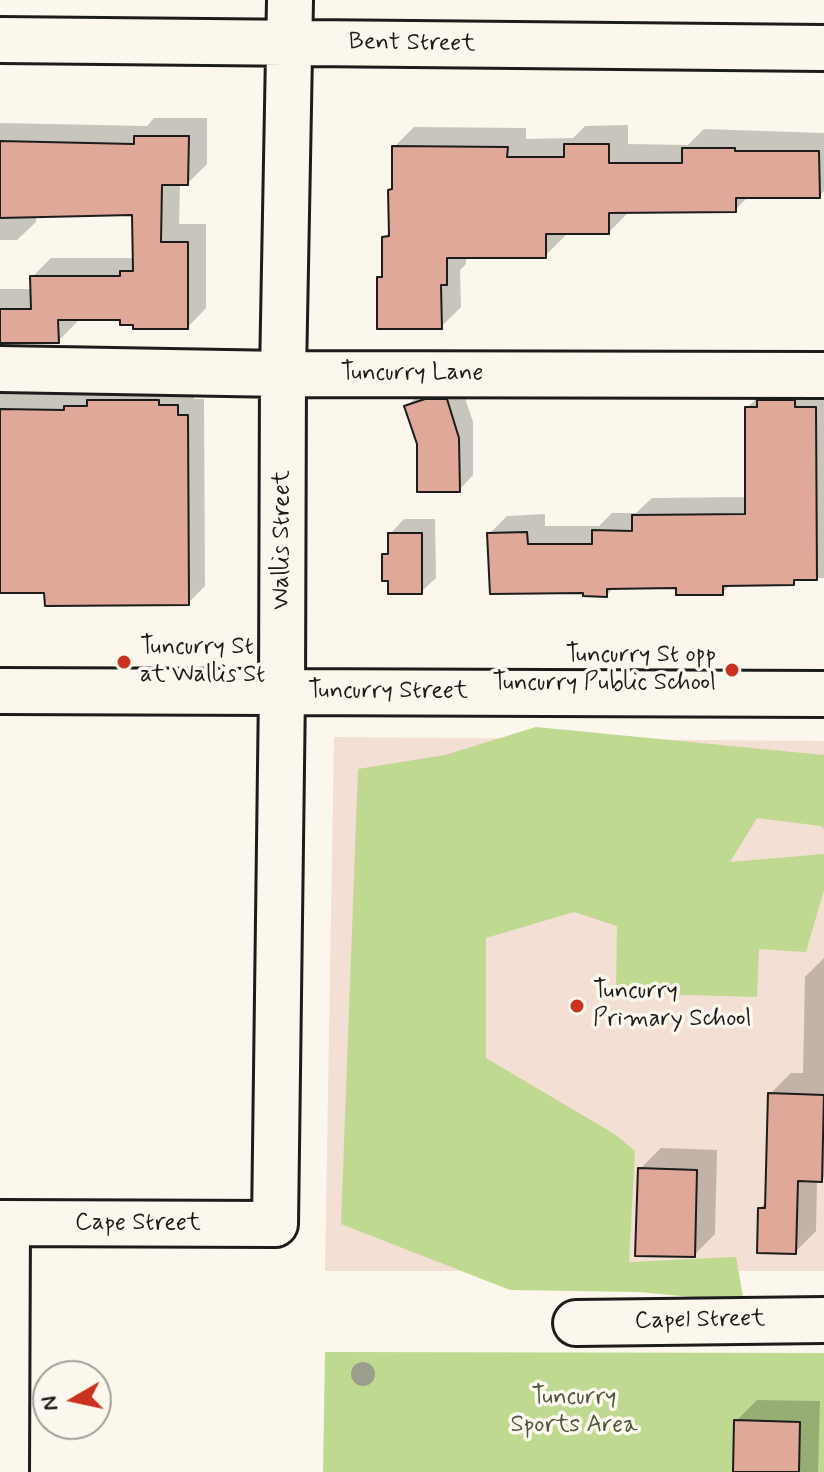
<!DOCTYPE html>
<html>
<head>
<meta charset="utf-8">
<style>
	body { margin:0 }
	#map { position:relative; width:824px; height:1472px; overflow:hidden; background:#fbf7ec; font-family:Mynerve,sans-serif }
	canvas { display:block }
	.north { position:absolute; left:32px; top:1360px; width:80px; height:80px; box-sizing:border-box; background:#fbf7ec; border:2px solid #a29f99; border-radius:50%; rotate:261deg; font-size:22px; font-weight:700; line-height:32px; text-align:center; color:#1c1c1c }
	.north::after { content:''; display:block; margin:auto; width:28px; height:36px; background:#c8321e; clip-path:polygon(50% 0,100% 100%,50% 72%,0 100%) }
</style>
</head>
<body>
<div id="map">
<canvas width="824" height="1472"></canvas>
<div class="north">N</div>
</div>
<script>
const g = document.querySelector('canvas').getContext('2d');
g.lineJoin = 'round';
function fill(path, color) {
  g.fillStyle = color;
  g.fill(path, 'evenodd');
}
function poly(rows) {
  const path = new Path2D();
  for (const r of rows) {
    path.moveTo(r[0], r[1]);
    for (let i = 2; i < r.length; i += 2) path.lineTo(r[i], r[i + 1]);
  }
  return path;
}
function trace(path, color, width, dash) {
  g.strokeStyle = color;
  g.lineWidth = width;
  g.lineCap = dash ? 'butt' : 'round';
  g.setLineDash(dash || []);
  g.stroke(path);
}
function drawText(font, color, halo, rows, align = 'center') {
  g.font = font + ' Mynerve,sans-serif';
  g.lineWidth = 7;
  g.setLineDash([]);
  g.textBaseline = 'middle';
  g.strokeStyle = halo;
  g.fillStyle = color;
  for (const [text, x, y, turn = 0] of rows) {
    g.save();
    g.translate(x, y);
    g.rotate((+turn || 0) * Math.PI / 180);
    g.textAlign = isNaN(turn) ? turn : align;
    if (halo) g.strokeText(text, 0, 0);
    g.fillText(text, 0, 0);
    g.restore();
  }
}
fill(poly([
	[334,737,824,741,824,1271,325,1271]
]), '#f3dfd3');
fill(poly([
	[536,727,824,755,824,829,821,826,757,818,730,862,824,854,824,890,806,952,759,949,757,997,616,993,617,926,574,912,486,938,486,1058,616,1135,635,1151,629,1262,736,1257,744,1302,639,1292,510,1290,341,1224,358,769,445,755],
	[325,1352,824,1353,824,1472,323,1472]
]), '#bfd990');
fill(poly([
	[154,118,207,118,207,164,188,183,180,183,179,224,206,224,206,308,188,327,135,323,122,318,77,318,77,322,58,341,0,338,0,289,32,289,32,277,51,258,135,258,134,213,36,213,36,222,17,240,0,240,0,123,147,126],
	[628,125,628,144,688,145,704,129,824,133,824,191,819,196,749,196,735,210,628,213,609,232,565,232,565,236,545,256,466,256,466,264,460,270,461,307,441,327,379,278,384,273,384,237,391,231,390,190,394,186,394,147,414,127,526,128,526,139,573,138,585,126],
	[0,381,16,381,16,393,79,394,83,390,194,389,194,399,204,399,205,586,188,603,46,591,0,591],
	[461,386,473,422,473,475,459,490,407,406,421,392],
	[765,390,824,390,824,578,798,578,793,583,731,584,722,593,678,586,615,586,607,595,585,591,489,534,507,516,545,514,545,526,599,526,612,513,636,513,652,498,747,497,747,408],
	[404,519,435,519,436,578,421,592,384,555,390,549,390,534],
	[824,958,824,1177,817,1180,816,1231,795,1252,760,1208,767,1201,770,1094,791,1073,803,1073,805,977],
	[661,1148,717,1150,715,1234,694,1255,640,1169],
	[757,1400,820,1401,818,1472,735,1472,736,1421]
]), '#0003');
const building = poly([
	[134,136,189,136,188,185,162,185,161,242,188,242,188,329,133,329,133,325,120,325,120,320,58,320,59,343,0,343,0,309,31,309,30,276,120,276,120,271,133,271,132,215,0,218,0,141,134,144,134,136],
	[564,144,609,144,609,163,682,163,682,148,735,148,735,151,819,151,820,198,736,198,736,212,609,213,609,234,546,234,546,258,447,258,447,285,441,285,442,329,377,329,377,277,382,277,382,237,389,236,388,190,392,189,392,146,508,147,507,157,564,157,564,144],
	[425,399,447,399,459,438,460,492,417,492,417,444,404,406,425,399],
	[87,400,159,400,159,405,178,405,178,415,188,415,189,605,45,606,44,593,0,593,0,409,64,410,64,406,87,406,87,400],
	[757,400,795,400,795,407,816,407,817,580,794,580,794,585,723,586,723,595,676,595,676,588,607,589,607,597,583,596,583,593,490,594,487,533,527,532,528,544,592,544,592,530,632,531,632,515,745,514,745,407,757,407,757,400],
	[388,533,422,533,422,594,388,594,388,581,382,581,382,554,388,554,388,533],
	[768,1093,824,1095,822,1182,798,1181,796,1254,757,1253,758,1208,765,1208,768,1093],
	[638,1168,697,1170,695,1257,635,1256,638,1168],
	[734,1420,800,1422,799,1472,733,1472,734,1420]
]);
fill(building, '#e0a898');
trace(building, '#1c1c1c', 2);
const minor = poly([
	[0,40,824,48],
	[0,369,283,374,824,375],
	[0,691,824,694],
	[0,1223,275,1224,282,691,283,374,290,0],
	[576,1323,824,1320],
	[6,1472,7,1223]
]);
trace(minor, '#1c1c1c', 50);
trace(minor, '#fbf7ec', 44);
g.fillStyle = '#9b9e8d';
for (const [x, y] of [
	[363,1374]
]) {
  g.beginPath();
  g.arc(x, y, 12, 0, 2 * Math.PI);
  g.fill();
}
for (const [x, y, r, color] of [
	[124,662,8,"#c8321e"],
	[732,670,8,"#c8321e"],
	[577,1006,8,"#c8321e"]
]) {
  const dot = new Path2D();
  dot.arc(x, y, r, 0, 2 * Math.PI);
  g.fillStyle = color;
  g.fill(dot);
  trace(dot, '#fbf7ec', 3);
}
drawText('24px', '#1c1c1c', '#fbf7ec', [
	["Bent Street",412,44,1],
	["Tuncurry Lane",412,374],
	["Wallis Street",283,540,-90],
	["Tuncurry Street",388,692],
	["Cape Street",138,1224],
	["Capel Street",700,1321,-1]
]);
drawText('24px', '#1c1c1c', '#fbf7ec', [
	["Tuncurry St",140,648],
	["at Wallis St",140,676],
	["Tuncurry St opp",716,656,"right"],
	["Tuncurry Public School",716,684,"right"],
	["Tuncurry",593,992],
	["Primary School",593,1020]
], 'left');
drawText('24px', '#4d553f', '#fbf7ec', [
	["Tuncurry",574,1398],
	["Sports Area",574,1426]
]);
</script>
</body>
</html>
